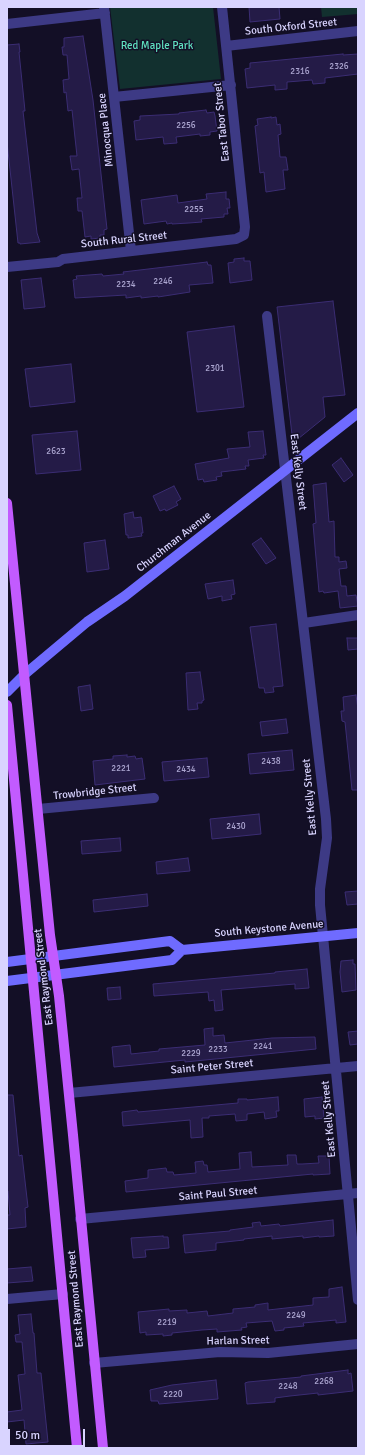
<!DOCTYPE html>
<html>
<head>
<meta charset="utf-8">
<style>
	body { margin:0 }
	#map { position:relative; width:365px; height:1455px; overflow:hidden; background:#130f26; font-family:Signika,sans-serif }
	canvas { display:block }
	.frame { position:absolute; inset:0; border:8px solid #d9d4ff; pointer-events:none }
	.scale { position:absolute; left:8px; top:1429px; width:77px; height:18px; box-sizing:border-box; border:2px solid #d9d4ff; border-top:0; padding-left:5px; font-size:12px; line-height:14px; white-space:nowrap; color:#d9d4ff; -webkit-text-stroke:3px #130f26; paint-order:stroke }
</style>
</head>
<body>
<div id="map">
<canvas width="365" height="1455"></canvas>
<div class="frame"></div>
<div class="scale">50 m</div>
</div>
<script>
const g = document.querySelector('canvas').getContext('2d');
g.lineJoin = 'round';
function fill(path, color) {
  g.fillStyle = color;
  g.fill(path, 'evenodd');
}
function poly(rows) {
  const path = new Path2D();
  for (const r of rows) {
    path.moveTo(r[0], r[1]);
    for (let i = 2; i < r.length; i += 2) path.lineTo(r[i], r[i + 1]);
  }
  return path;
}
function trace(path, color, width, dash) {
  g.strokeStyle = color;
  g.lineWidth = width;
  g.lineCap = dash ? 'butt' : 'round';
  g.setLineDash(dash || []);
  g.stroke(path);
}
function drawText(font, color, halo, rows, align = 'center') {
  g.font = font + ' Signika,sans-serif';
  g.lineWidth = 3;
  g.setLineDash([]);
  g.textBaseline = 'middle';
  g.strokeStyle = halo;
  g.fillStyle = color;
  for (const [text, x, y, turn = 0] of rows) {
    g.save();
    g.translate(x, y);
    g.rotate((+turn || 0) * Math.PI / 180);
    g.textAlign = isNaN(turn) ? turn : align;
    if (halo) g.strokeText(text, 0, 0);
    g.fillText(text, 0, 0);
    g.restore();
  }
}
fill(poly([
	[110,7,213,7,221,79,120,89],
	[321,7,358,7,358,14,322,17]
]), '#12302f');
const building = poly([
	[249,7,279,7,280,19,250,22,249,7],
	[83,36,93,100,107,229,104,230,104,235,100,235,100,238,91,239,91,236,85,237,82,211,78,211,77,198,82,198,79,169,72,170,70,156,77,156,72,110,68,111,66,92,64,93,63,80,69,79,67,55,63,55,62,47,64,47,64,38,83,36],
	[19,44,20,52,19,52,25,111,23,111,37,233,40,242,20,244,20,243,18,243,7,142,7,45,19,44],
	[343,54,343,55,358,54,358,74,325,78,325,83,313,84,312,80,287,82,287,89,275,90,275,85,247,88,245,69,250,68,250,63,343,54],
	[206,110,207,113,214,112,215,116,217,131,210,132,210,135,200,136,200,134,176,137,177,143,164,144,163,137,136,140,134,121,140,120,140,116,179,114,179,113,206,110],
	[271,117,271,118,276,117,277,125,280,124,281,134,278,135,280,157,286,157,288,170,283,170,285,189,266,192,264,172,260,173,255,126,258,125,257,119,271,117],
	[226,192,226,199,229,199,230,208,227,208,228,214,224,214,224,217,201,219,202,222,189,223,172,224,172,223,167,224,166,221,144,224,141,200,177,195,178,203,207,199,206,194,226,192],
	[244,258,244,261,250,261,252,280,230,283,228,263,234,262,234,259,244,258],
	[207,262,208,265,211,265,213,283,189,285,190,292,158,297,158,296,141,298,141,296,126,298,126,295,75,298,73,280,77,279,76,276,102,274,103,276,124,274,123,272,207,262],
	[41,278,45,307,24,309,21,280,41,278],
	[333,301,345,395,323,397,325,417,293,443,277,307,333,301],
	[234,326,244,407,197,412,187,332,234,326],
	[71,364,75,402,30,407,25,369,71,364],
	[77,431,81,470,36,474,32,435,77,431],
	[263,431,266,455,263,455,264,458,248,460,249,466,245,466,246,469,221,472,222,476,216,477,217,480,204,482,203,479,198,480,195,464,229,458,227,449,250,447,248,432,263,431],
	[341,458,353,475,344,482,332,465,341,458],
	[326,483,329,522,334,521,335,557,339,557,339,562,346,561,347,568,339,569,341,586,346,586,347,596,356,595,358,606,340,608,338,591,324,593,323,591,319,592,313,524,316,523,313,485,326,483],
	[174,486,181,499,176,502,178,505,166,511,165,509,160,511,153,496,174,486],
	[133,512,134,518,141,517,143,533,141,533,142,536,128,538,128,535,126,535,124,514,133,512],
	[261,538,276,558,266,564,252,544,261,538],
	[105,540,109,569,87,572,84,543,105,540],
	[233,580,235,594,231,595,232,599,222,601,222,596,208,599,205,584,233,580],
	[276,624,283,686,273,687,274,692,265,693,264,688,259,688,250,627,276,624],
	[347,638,358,638,358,649,348,650,347,638],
	[200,672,204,700,202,701,202,703,197,703,198,709,188,710,186,673,200,672],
	[90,685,93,709,81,711,78,687,90,685],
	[356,695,358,709,358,790,352,790,345,722,342,721,341,711,344,711,343,697,356,695],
	[286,719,288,733,262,736,260,722,286,719],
	[292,750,294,770,250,774,248,754,292,750],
	[127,755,127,757,135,756,136,759,142,758,145,779,95,785,93,761,113,759,113,756,127,755],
	[207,758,209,777,164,781,162,762,207,758],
	[259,814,261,834,212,839,210,819,259,814],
	[120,838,121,851,82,854,81,841,120,838],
	[188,858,190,871,157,874,156,862,188,858],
	[358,891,358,904,347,905,345,892,358,891],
	[147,894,148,906,94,912,93,900,147,894],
	[353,960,353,964,355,964,356,990,342,992,340,972,341,961,353,960],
	[307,969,309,988,295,989,295,984,221,990,223,1010,215,1011,214,1000,209,1001,208,992,154,996,153,984,275,973,275,972,307,969],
	[120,987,121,999,108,1000,107,988,120,987],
	[213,1028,213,1036,224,1035,225,1043,272,1038,315,1037,316,1049,185,1062,185,1060,114,1067,112,1047,130,1045,131,1054,159,1051,159,1049,205,1045,204,1029,213,1028],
	[358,1031,358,1044,350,1045,348,1032,358,1031],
	[7,1095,13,1095,19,1156,22,1155,28,1207,25,1208,26,1227,7,1229,7,1215,10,1215,8,1191,7,1191,7,1095],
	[278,1097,279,1111,276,1111,277,1117,265,1119,264,1112,247,1114,247,1120,236,1121,235,1114,209,1116,209,1118,202,1118,203,1137,191,1138,190,1120,123,1126,122,1112,137,1110,138,1112,238,1103,238,1099,247,1099,247,1100,278,1097],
	[322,1097,324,1118,315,1119,315,1116,305,1117,304,1099,322,1097],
	[251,1152,252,1167,288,1165,287,1155,296,1155,297,1164,302,1164,319,1163,318,1156,329,1156,330,1174,313,1175,313,1174,126,1192,125,1181,148,1178,148,1170,166,1168,167,1172,173,1172,174,1175,196,1173,195,1162,203,1161,204,1165,207,1165,208,1172,240,1169,239,1153,251,1152],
	[333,1220,334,1236,319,1237,319,1236,303,1238,303,1236,272,1239,272,1236,244,1239,244,1240,216,1243,216,1250,185,1253,183,1235,230,1231,230,1230,253,1227,252,1223,260,1222,261,1226,279,1224,280,1226,333,1220],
	[163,1236,163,1237,168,1237,169,1248,145,1250,146,1257,133,1258,131,1238,163,1236],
	[31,1267,33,1281,7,1283,7,1269,31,1267],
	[342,1287,346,1322,336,1323,336,1320,303,1323,304,1326,284,1328,284,1330,275,1331,272,1321,246,1323,247,1327,241,1328,242,1330,217,1332,217,1329,202,1330,172,1333,172,1335,163,1336,163,1334,146,1335,146,1332,140,1333,138,1312,169,1309,169,1311,187,1310,187,1313,207,1311,208,1316,233,1313,233,1309,255,1307,255,1305,268,1303,268,1310,313,1305,313,1298,329,1297,329,1289,342,1287],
	[31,1314,33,1333,34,1333,37,1373,41,1373,48,1442,26,1444,24,1420,7,1422,7,1412,22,1410,18,1375,25,1374,22,1342,16,1342,15,1335,20,1334,18,1315,31,1314],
	[348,1370,348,1374,351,1373,353,1391,318,1395,318,1393,290,1396,275,1398,275,1402,247,1404,245,1383,248,1382,301,1377,301,1376,348,1370],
	[216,1380,218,1399,159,1404,158,1401,151,1401,150,1390,172,1385,216,1380]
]);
fill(building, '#241b47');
trace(building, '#3b2d73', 1);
trace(poly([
	[104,7,131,251],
	[7,24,105,13],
	[226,46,358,31],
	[114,97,231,85],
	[7,267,58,262,63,259,236,239,244,235,245,227,222,7],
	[267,316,326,819,327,838,320,889,320,905,358,1300],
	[304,623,358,615],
	[38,809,154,798],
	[69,1093,358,1066],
	[80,1219,358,1193],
	[7,1299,63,1294],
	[94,1363,220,1352,268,1353,358,1344]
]), '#3d3a85', 10);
trace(poly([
	[7,692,25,674,87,622,125,596,358,413],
	[7,962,170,941,182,950],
	[7,981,172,960,182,950,358,933]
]), '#6f6bff', 10);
trace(poly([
	[7,503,50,935,59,996,73,1135,103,1448],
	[7,705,77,1448]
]), '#c25bff', 10);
drawText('9px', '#aca6d1', null, [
	["2326",339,67],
	["2316",300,72],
	["2256",186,126],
	["2255",194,210],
	["2246",163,282],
	["2234",126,285],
	["2301",215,369],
	["2623",56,452],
	["2438",271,762],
	["2221",121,769],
	["2434",186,770],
	["2430",236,827],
	["2241",263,1047],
	["2233",218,1050],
	["2229",191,1054],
	["2249",296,1316],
	["2219",167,1323],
	["2268",324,1382],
	["2248",288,1387],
	["2220",173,1395]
]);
drawText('11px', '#d9d4ff', '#130f26', [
	["South Oxford Street",291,27,-6],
	["East Tabor Street",222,122,-96],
	["Minocqua Place",106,130,-96],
	["South Rural Street",124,240,-6],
	["East Kelly Street",298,472,83],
	["Churchman Avenue",174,542,-38],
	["Trowbridge Street",95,792,-6],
	["East Kelly Street",310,797,-95],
	["South Keystone Avenue",269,929,-5],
	["East Raymond Street",44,977,-97],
	["Saint Peter Street",212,1067,-5],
	["East Kelly Street",329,1119,-95],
	["Saint Paul Street",218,1194,-5],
	["East Raymond Street",76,1299,-95],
	["Harlan Street",238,1341,-1]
]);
drawText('11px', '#5fe0c0', '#130f26', [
	["Red Maple Park",157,46]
]);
</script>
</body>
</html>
